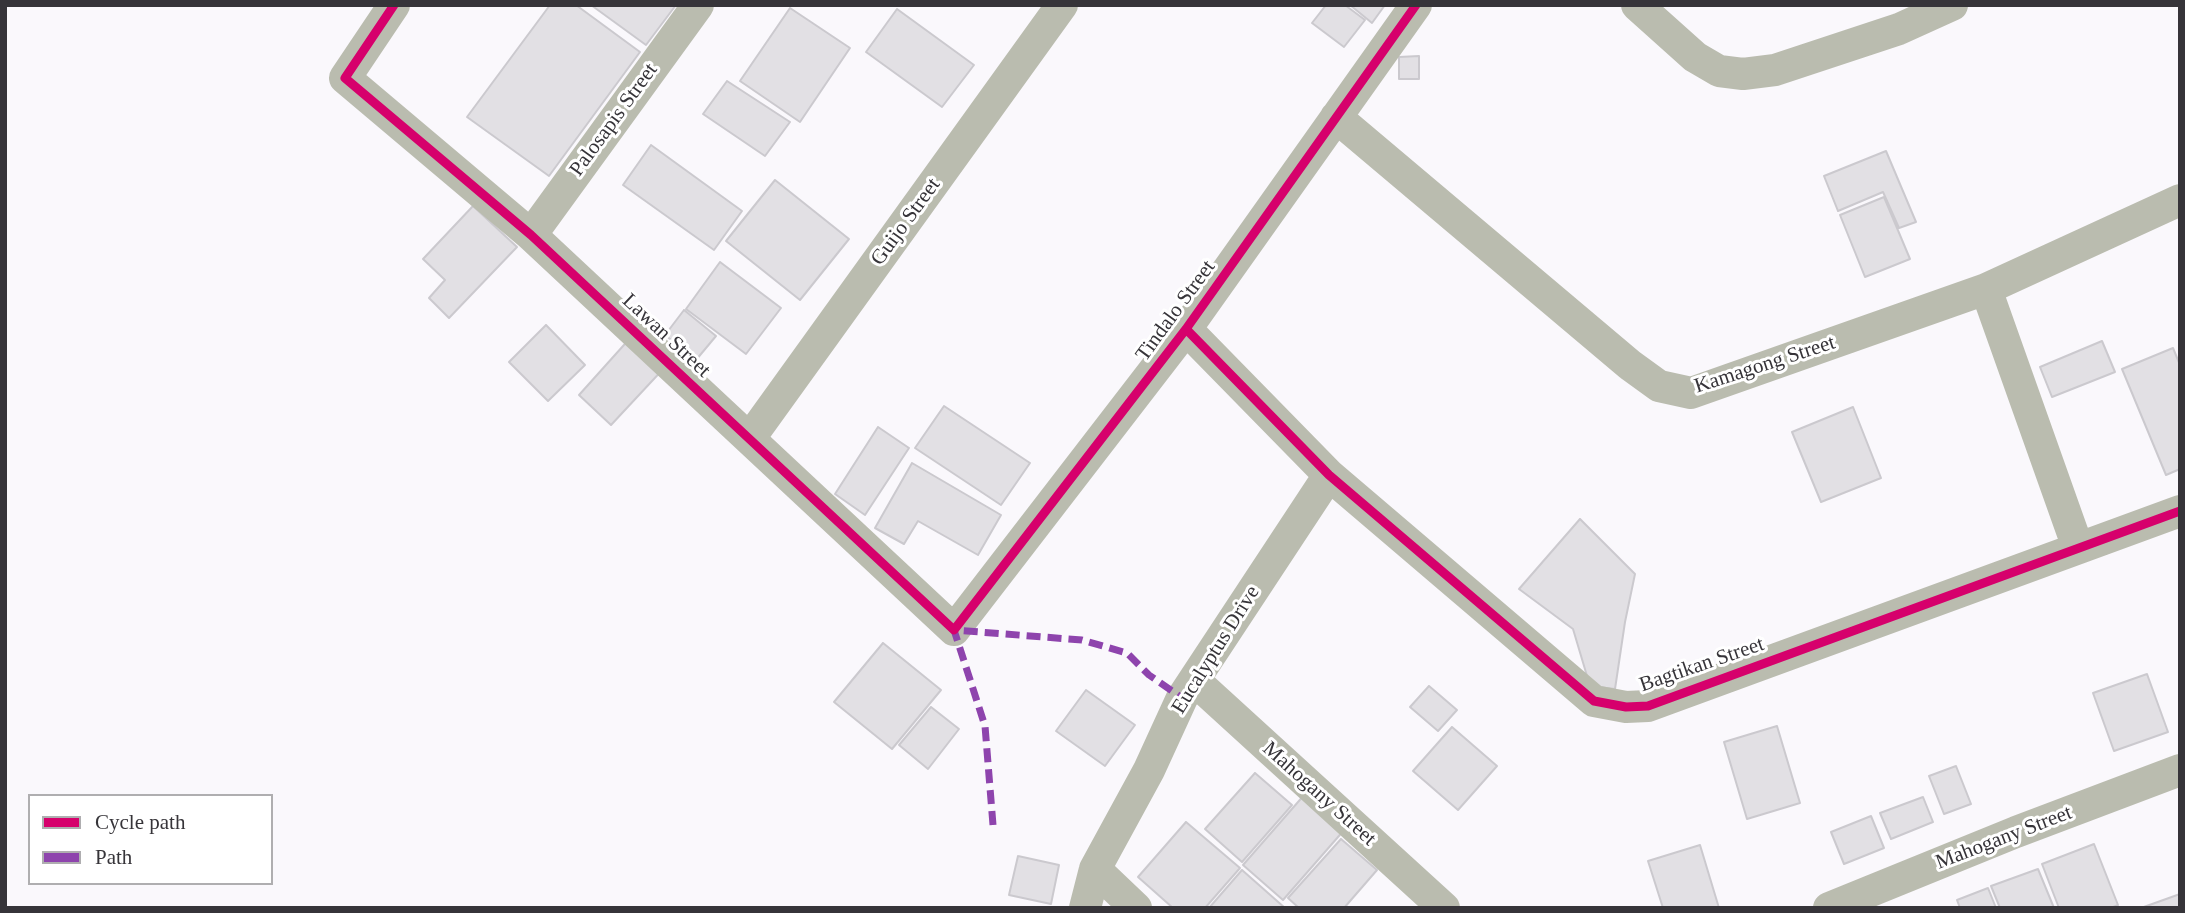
<!DOCTYPE html>
<html>
<head>
<meta charset="utf-8">
<style>
	body { margin:0 }
	#map { position:relative; width:2185px; height:913px; overflow:hidden; background:#faf8fc; font-family:Georgia,serif }
	canvas { display:block }
	.frame { position:absolute; inset:0; border:7px solid #363439; pointer-events:none }
	.legend { position:absolute; left:28px; top:794px; width:245px; height:91px; box-sizing:border-box; background:#fff; border:2px solid #afaeb0; margin:0; padding:9px 12px; list-style:none; font-size:21px; color:#363439 }
	.legend li { display:flex; align-items:center; gap:14px; height:35px }
	.legend b { width:35px; border:2px solid #afaeb0 }
</style>
</head>
<body>
<div id="map">
<canvas width="2185" height="913"></canvas>
<div class="frame"></div>
<ul class="legend">
<li><b style="height:9px;background:#d6006c"></b>Cycle path</li>
<li><b style="height:9px;background:#8e44ad"></b>Path</li>
</ul>
</div>
<script>
const g = document.querySelector('canvas').getContext('2d');
g.lineJoin = 'round';
function fill(path, color) {
  g.fillStyle = color;
  g.fill(path, 'evenodd');
}
function poly(rows) {
  const path = new Path2D();
  for (const r of rows) {
    path.moveTo(r[0], r[1]);
    for (let i = 2; i < r.length; i += 2) path.lineTo(r[i], r[i + 1]);
  }
  return path;
}
function trace(path, color, width, dash) {
  g.strokeStyle = color;
  g.lineWidth = width;
  g.lineCap = dash ? 'butt' : 'round';
  g.setLineDash(dash || []);
  g.stroke(path);
}
function drawText(font, color, halo, rows, align = 'center') {
  g.font = font + ' Georgia,serif';
  g.lineWidth = 6;
  g.setLineDash([]);
  g.textBaseline = 'middle';
  g.strokeStyle = halo;
  g.fillStyle = color;
  for (const [text, x, y, turn = 0] of rows) {
    g.save();
    g.translate(x, y);
    g.rotate((+turn || 0) * Math.PI / 180);
    g.textAlign = isNaN(turn) ? turn : align;
    if (halo) g.strokeText(text, 0, 0);
    g.fillText(text, 0, 0);
    g.restore();
  }
}
const building = poly([
	[550,5,576,5,640,52,549,176,467,117,550,5],
	[591,5,676,5,646,45,591,5],
	[1326,5,1345,5,1365,20,1344,47,1312,23,1326,5],
	[1350,5,1385,5,1372,23,1350,5],
	[790,8,850,48,800,122,740,81,790,8],
	[897,9,974,65,942,107,866,52,897,9],
	[1419,56,1419,79,1399,79,1399,57,1419,56],
	[727,81,790,122,765,156,703,114,727,81],
	[651,145,742,211,714,250,623,185,651,145],
	[1886,151,1916,222,1899,228,1883,192,1838,211,1824,176,1886,151],
	[775,180,849,239,800,300,726,241,775,180],
	[1884,197,1910,259,1865,277,1840,215,1884,197],
	[473,206,517,247,449,318,429,298,445,280,423,259,473,206],
	[720,262,781,308,746,354,686,309,720,262],
	[684,310,716,336,696,360,665,335,684,310],
	[546,325,585,365,548,401,509,362,546,325],
	[632,336,666,366,611,425,579,395,632,336],
	[2102,341,2115,372,2052,397,2040,367,2102,341],
	[2173,348,2180,365,2180,469,2166,475,2122,369,2173,348],
	[944,406,1030,463,1001,505,915,448,944,406],
	[1853,407,1881,478,1821,502,1792,432,1853,407],
	[878,427,909,448,865,515,835,494,878,427],
	[912,463,1001,515,978,555,918,521,904,544,875,528,912,463],
	[1580,519,1635,574,1625,622,1615,689,1590,686,1573,629,1519,589,1580,519],
	[883,643,941,690,892,749,834,702,883,643],
	[2147,674,2168,732,2114,751,2093,693,2147,674],
	[1429,686,1457,710,1438,731,1410,707,1429,686],
	[1086,690,1135,725,1105,766,1056,731,1086,690],
	[931,707,959,729,928,769,899,745,931,707],
	[1777,726,1800,803,1747,819,1724,742,1777,726],
	[1452,727,1497,766,1458,810,1413,771,1452,727],
	[1956,766,1971,804,1944,814,1929,776,1956,766],
	[1255,773,1292,805,1242,862,1205,829,1255,773],
	[1305,794,1345,829,1283,900,1243,865,1305,794],
	[1923,797,1933,822,1891,839,1880,813,1923,797],
	[1871,816,1884,848,1844,864,1831,832,1871,816],
	[1186,822,1240,868,1205,908,1173,908,1138,877,1186,822],
	[1341,839,1377,870,1344,908,1299,908,1288,898,1341,839],
	[2094,844,2118,905,2111,908,2059,908,2042,864,2094,844],
	[1700,845,1719,908,1663,908,1648,861,1700,845],
	[1018,856,1059,865,1051,904,1009,895,1018,856],
	[2038,869,2054,908,2000,908,1991,886,2038,869],
	[1242,870,1285,908,1209,908,1242,870],
	[1988,888,1996,908,1960,908,1957,900,1988,888],
	[2180,894,2180,908,2141,908,2180,894]
]);
fill(building, '#e2e0e4');
trace(building, '#cbc9ce', 2);
trace(poly([
	[394,5,345,78,531,235,954,630,1186,329,1416,5],
	[1637,5,1695,57,1719,71,1743,74,1775,70,1899,29,1952,5],
	[1336,117,1630,365,1659,386,1691,393,1986,289,2180,200],
	[531,235,698,5],
	[1986,289,2078,548],
	[1186,329,1329,475,1594,701,1626,707,1648,706,2180,511],
	[750,438,1062,5],
	[1195,681,1444,908],
	[1095,869,1136,908],
	[1085,908,1095,869,1149,770,1182,698,1329,475],
	[1829,908,2016,832,2180,770]
]), '#babcaf', 32);
trace(poly([
	[993,825,985,726,954,630,1082,640,1127,653,1149,675,1182,698]
]), '#8e44ad', 7, [14, 7]);
trace(poly([
	[394,5,345,78,531,235,954,630,1186,329,1416,5],
	[1186,329,1329,475,1594,701,1626,707,1648,706,2180,511]
]), '#d6006c', 9);
drawText('21px', '#363439', '#fff', [
	["Palosapis Street",614,120,-54],
	["Guijo Street",906,222,-54],
	["Tindalo Street",1176,311,-54],
	["Lawan Street",666,336,43],
	["Kamagong Street",1765,365,-18],
	["Eucalyptus Drive",1216,650,-58],
	["Bagtikan Street",1702,665,-19],
	["Mahogany Street",1319,794,42],
	["Mahogany Street",2004,838,-21]
]);
</script>
</body>
</html>
